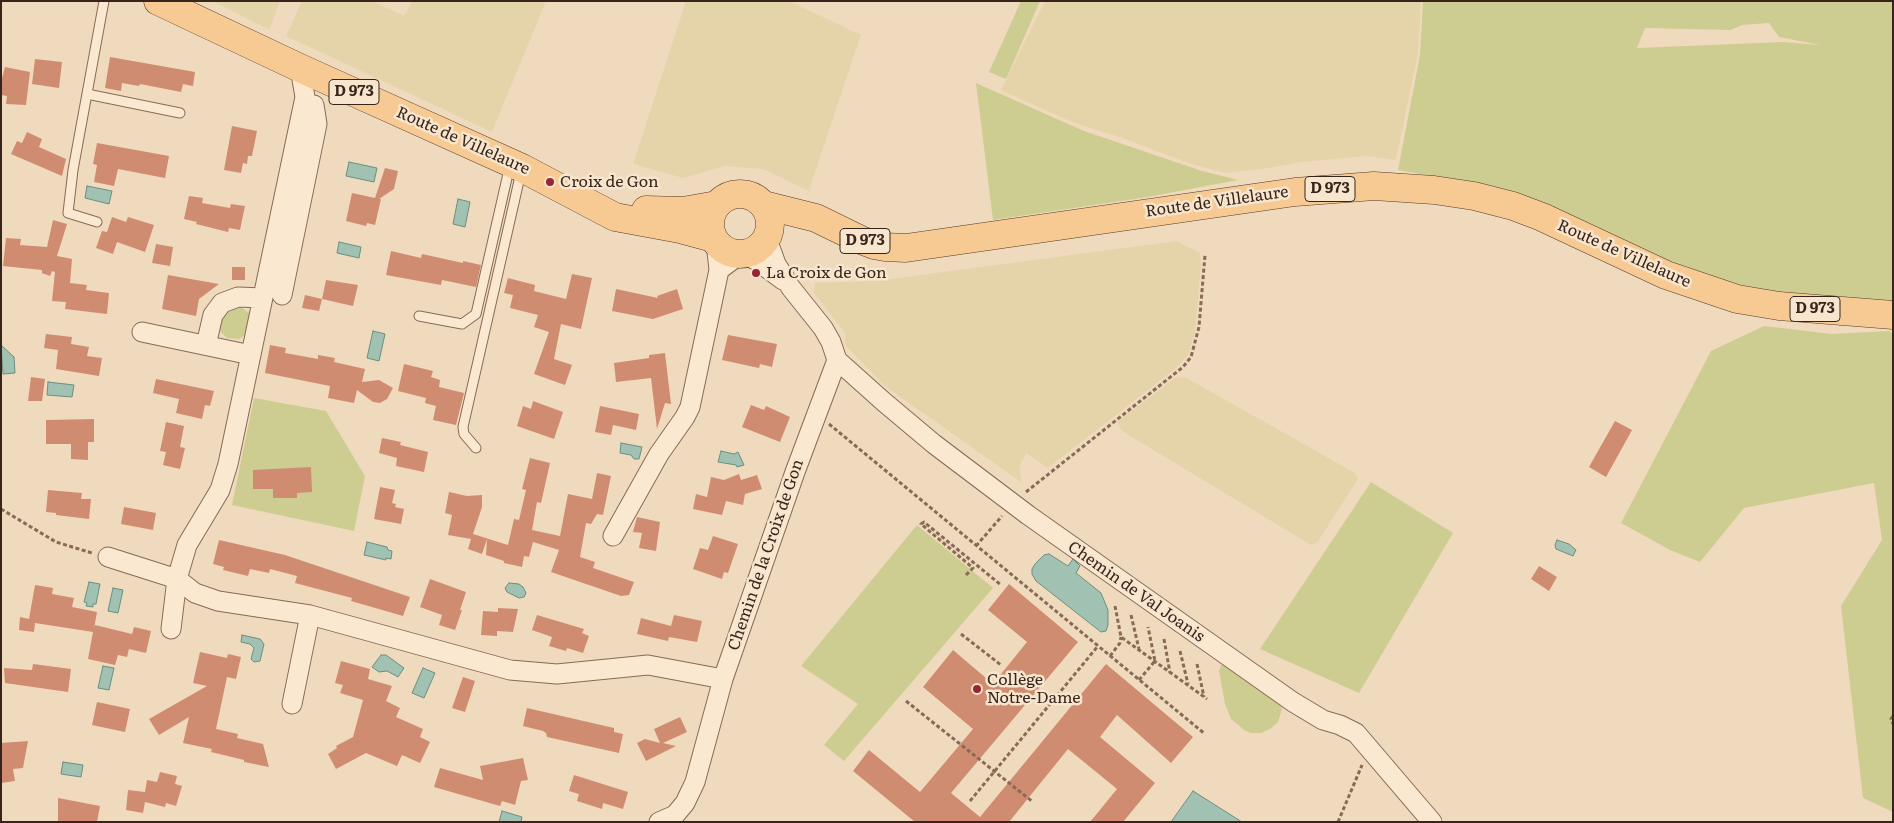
<!DOCTYPE html>
<html>
<head>
<meta charset="utf-8">
<style>
	body { margin:0 }
	#map { position:relative; width:1894px; height:823px; overflow:hidden; background:#f0dabd; font-family:Literata,serif }
	canvas { display:block }
	.frame { position:absolute; inset:0; border:2px solid #37251b; pointer-events:none }
</style>
</head>
<body>
<div id="map">
<canvas width="1894" height="823"></canvas>
<div class="frame"></div>
</div>
<script>
const g = document.querySelector('canvas').getContext('2d');
g.lineJoin = 'round';
function fill(path, color) {
  g.fillStyle = color;
  g.fill(path, 'evenodd');
}
function poly(rows) {
  const path = new Path2D();
  for (const r of rows) {
    if (r.length === 3) {
      path.moveTo(r[0] + r[2], r[1]);
      path.arc(r[0], r[1], r[2], 0, 2 * Math.PI);
      continue;
    }
    path.moveTo(r[0], r[1]);
    for (let i = 2; i < r.length; i += 2) path.lineTo(r[i], r[i + 1]);
  }
  return path;
}
function trace(path, color, width, dash) {
  g.strokeStyle = color;
  g.lineWidth = width;
  g.lineCap = dash ? 'butt' : 'round';
  g.setLineDash(dash || []);
  g.stroke(path);
}
function drawText(font, color, halo, rows, align = 'center') {
  g.font = font + ' Literata,serif';
  g.lineWidth = 5;
  g.setLineDash([]);
  g.textBaseline = 'middle';
  g.strokeStyle = halo;
  g.fillStyle = color;
  for (const [text, x, y, turn = 0] of rows) {
    g.save();
    g.translate(x, y);
    g.rotate((+turn || 0) * Math.PI / 180);
    g.textAlign = isNaN(turn) ? turn : align;
    if (halo) g.strokeText(text, 0, 0);
    g.fillText(text, 0, 0);
    g.restore();
  }
}
fill(poly([
	[213,1,280,1,269,30],
	[302,1,372,1,404,16,412,1,546,1,492,132,286,36],
	[686,1,789,1,861,35,809,191,763,169,725,166,683,178,633,164],
	[1045,1,1421,1,1418,53,1396,160,1366,156,1302,162,1262,169,1226,173,1191,164,1122,138,1072,122,1001,90],
	[1177,241,1200,253,1201,264,1195,332,1188,355,1175,369,1048,468,1026,453,1020,465,1021,482,885,386,845,345,845,333,814,293,815,283,875,281],
	[1185,377,1355,473,1358,479,1317,543,1311,545,1122,431,1117,422,1175,378]
]), '#e5d4aa');
fill(poly([
	[1021,1,1040,1,1006,79,989,72],
	[1423,1,1893,1,1893,301,1786,294,1702,279,1507,190,1398,170,1420,55],
	[1769,23,1779,37,1820,45,1783,42,1637,48,1645,28,1731,30,1742,25],
	[976,83,1084,131,1202,171,1238,180,1148,197,993,220],
	[240,306,249,313,251,318,248,333,239,339,227,338,219,330,220,313],
	[1764,326,1832,334,1890,331,1893,335,1893,812,1863,798,1841,606,1882,540,1874,483,1744,508,1700,562,1670,550,1621,523,1711,351],
	[254,398,326,411,365,476,354,531,232,505],
	[1371,482,1453,533,1359,693,1260,649],
	[917,525,993,588,844,761,824,745,858,704,801,666],
	[1221,665,1227,665,1277,700,1282,709,1278,722,1270,729,1261,733,1251,733,1244,730,1231,719,1225,704,1219,671]
]), '#cecd91');
const water = poly([
	[349,162,377,168,374,182,346,176,349,162],
	[87,186,112,191,109,204,85,198,87,186],
	[458,199,470,202,465,227,453,224,458,199],
	[339,242,361,247,359,258,337,253,339,242],
	[373,331,385,334,379,361,367,358,373,331],
	[1,345,14,357,15,373,3,374,1,345],
	[48,382,74,385,72,397,47,395,48,382],
	[621,443,642,447,639,459,634,459,631,455,620,453,621,443],
	[721,451,734,454,738,452,744,465,737,467,736,465,718,462,721,451],
	[1557,540,1569,544,1576,550,1573,556,1556,549,1555,545,1557,540],
	[367,542,387,547,388,550,392,551,391,559,386,558,386,560,364,555,367,542],
	[1049,554,1068,566,1073,559,1080,566,1076,573,1101,593,1108,610,1108,625,1106,631,1101,632,1036,581,1032,574,1032,569,1035,564,1044,555,1049,554],
	[89,582,100,584,96,604,93,604,93,607,86,606,87,603,84,602,89,582],
	[509,583,519,584,523,587,526,593,524,597,519,598,507,592,505,588,509,583],
	[113,588,123,590,118,613,108,611,113,588],
	[242,635,260,639,264,644,260,661,254,662,251,659,254,648,250,644,241,642,242,635],
	[381,655,386,655,404,668,398,677,387,671,379,672,372,667,381,655],
	[103,666,114,668,109,690,98,688,103,666],
	[423,668,435,673,424,698,412,693,423,668],
	[63,762,83,765,81,777,61,774,63,762],
	[1193,791,1242,822,1171,822,1193,791],
	[502,811,522,817,521,822,499,822,502,811]
]);
fill(water, '#a1c1b3');
trace(water, '#688f80', 1);
fill(poly([
	[110,57,195,72,193,86,183,84,181,92,140,84,139,86,122,83,121,91,105,88],
	[35,59,62,62,59,88,32,84],
	[5,67,30,72,26,105,6,104,7,96,1,95,1,82],
	[232,126,257,131,252,156,248,156,247,164,243,163,241,173,224,170],
	[27,132,42,139,39,147,66,159,62,176,11,154,17,141,22,143],
	[97,143,169,156,165,178,118,169,114,186,94,182,97,165,93,164],
	[385,168,398,171,394,189,379,199,381,199,375,225,367,223,366,226,346,221,352,193,375,198],
	[189,196,203,198,202,203,230,208,231,204,245,206,240,230,229,228,228,232,196,224,197,222,184,219],
	[112,217,126,222,128,217,154,225,145,252,117,242,113,254,96,248,102,231,107,232],
	[53,220,67,224,57,256,72,259,70,283,87,285,86,290,109,293,107,314,65,309,66,302,52,301,55,272,52,271,50,276,42,273,42,270,3,266,6,238,21,239,20,245,47,247],
	[156,244,173,247,170,266,152,263],
	[391,251,421,258,422,254,463,263,463,261,481,265,476,287,442,280,441,285,386,275],
	[232,267,245,267,245,280,232,280],
	[572,274,592,278,581,329,561,324,554,359,572,365,565,385,534,374,549,332,534,327,538,315,510,308,513,295,504,293,508,278,535,285,534,291,566,299],
	[168,275,219,284,199,299,196,316,162,309],
	[326,280,358,285,353,306,322,299],
	[616,289,658,298,657,296,677,289,683,309,653,319,612,311],
	[305,295,322,299,319,311,302,308],
	[46,334,72,337,71,344,89,347,87,356,102,358,99,376,56,369,58,350,44,348],
	[728,335,777,344,772,367,760,364,759,368,722,360],
	[270,345,286,348,285,353,318,359,318,355,335,358,334,362,365,369,362,382,379,380,393,388,387,399,380,403,373,402,357,390,354,403,328,398,330,386,265,373],
	[665,353,671,404,665,403,657,429,651,378,616,382,614,363,649,358,649,355],
	[404,364,433,371,431,377,440,380,439,387,464,393,456,425,433,420,436,406,425,403,426,398,398,391],
	[31,377,45,379,42,401,28,401],
	[156,379,214,391,210,406,205,405,202,419,176,413,179,399,153,393],
	[533,401,563,412,554,439,517,426,523,406,531,409],
	[751,405,764,410,766,406,790,417,780,442,742,427],
	[600,406,639,414,636,430,613,425,611,435,595,432],
	[94,419,94,442,88,442,88,460,71,459,71,444,46,444,46,420],
	[1615,421,1632,430,1606,477,1589,467],
	[166,422,184,426,180,447,185,448,180,469,163,465,166,452,160,451],
	[382,438,401,442,400,445,428,452,424,472,396,466,397,458,379,453],
	[530,458,550,463,541,503,537,502,532,530,560,536,568,494,592,499,597,473,611,476,603,515,597,514,591,524,586,523,580,557,595,562,593,568,634,582,629,595,621,596,551,572,559,550,533,542,529,557,524,556,522,567,504,563,504,561,486,555,487,539,482,554,468,549,471,539,448,535,452,515,445,513,449,492,467,496,482,495,482,507,473,534,508,545,514,519,519,520,526,490,522,489],
	[311,467,312,492,297,493,297,498,273,498,273,489,253,489,253,470],
	[739,474,741,480,757,475,762,489,745,494,743,505,726,501,722,515,693,509,696,494,707,497,711,477,724,480],
	[380,487,395,490,392,503,396,504,395,507,404,509,401,524,374,519],
	[48,490,82,493,81,499,91,499,89,519,56,515,56,513,46,512],
	[124,507,156,513,153,530,121,524],
	[637,517,660,522,656,551,639,548,642,533,633,532],
	[713,536,738,544,728,573,724,572,722,579,693,569,700,548,708,550],
	[219,540,285,555,410,597,403,616,351,601,352,598,295,583,297,576,270,569,269,573,250,569,248,576,223,570,224,567,213,564],
	[1539,566,1557,577,1549,591,1531,579],
	[430,579,466,592,460,610,462,610,455,630,439,625,442,615,420,607],
	[1009,584,1078,642,951,793,980,817,1106,664,1193,737,1171,763,1117,715,1100,737,1155,783,1123,822,1090,822,1117,789,1068,749,1009,822,915,822,853,771,869,750,920,792,973,729,923,687,953,650,993,684,1027,642,988,610],
	[35,585,53,588,52,594,74,598,72,607,97,612,94,629,95,625,132,634,134,627,151,631,146,653,129,649,127,657,118,655,115,665,88,659,93,632,35,623,34,632,19,630,20,617,29,619],
	[498,608,518,609,513,632,497,631,497,636,481,635,483,611,498,612],
	[537,615,584,629,582,633,589,636,583,653,567,648,566,651,549,646,552,637,532,630],
	[674,615,702,621,697,642,669,637,668,641,637,634,641,618,671,626],
	[200,652,227,658,228,654,241,657,236,679,227,677,216,729,238,734,237,738,263,744,269,767,244,762,244,760,211,752,212,749,183,743,189,717,159,735,149,719,207,686,193,683],
	[341,661,370,669,368,679,392,686,386,701,400,708,396,717,423,729,420,737,430,742,420,763,402,755,397,766,366,753,336,769,328,754,337,748,336,746,353,737,363,700,340,693,343,685,335,683],
	[33,664,71,669,68,692,5,683,4,668,32,670],
	[463,677,475,681,465,712,452,708],
	[97,702,130,709,125,732,92,725],
	[527,708,614,728,614,732,623,734,619,753,547,737,546,733,543,731,523,726],
	[680,717,687,732,663,743,676,746,646,761,637,743,645,739,660,743,654,729],
	[28,741,23,768,13,769,15,781,1,783,1,743],
	[523,758,528,780,521,781,515,805,502,801,500,806,434,787,440,768,483,780,480,766],
	[160,772,177,776,175,784,182,786,176,806,166,803,165,807,145,802,143,813,126,810,128,790,145,792,147,780,157,782],
	[574,775,628,792,623,809,603,803,602,809,577,801,579,794,569,791],
	[58,798,100,806,97,822,58,822]
]), '#d08c71');
const lane = poly([
	[87,94,180,113],
	[97,222,68,213,73,170,104,1],
	[419,316,462,324,476,314,510,165],
	[476,448,464,434,463,427,521,172]
]);
const street = poly([
	[716,242,719,270,739,255],
	[744,255,756,260,783,280],
	[282,295,317,124,314,105],
	[142,332,251,355],
	[206,345,213,315,222,303,238,297,263,298],
	[837,360,884,402,934,444,1028,515,1293,702,1323,720,1340,725,1356,733,1432,822],
	[613,536,659,454,685,417,690,407,719,270],
	[108,557,177,579,195,593,218,601,310,615,510,670,557,674,648,665,723,679],
	[171,629,177,579,187,545,220,490,228,464,305,97,300,68],
	[292,704,310,615],
	[659,822,675,815,685,803,695,782,723,679,795,472,837,360,831,342,823,328,791,288,776,264,767,239]
]);
const primary = poly([
	[158,1,300,68,522,168,615,217,680,229,713,238],
	[740,224,30],
	[764,205,816,218,861,240,874,245,885,247,906,248,1295,192,1374,186,1434,190,1474,196,1513,206,1542,217,1666,275,1737,299,1779,306,1893,315],
	[646,210,683,211,717,205]
]);
trace(lane, '#886a56', 11);
trace(street, '#886a56', 21);
trace(primary, '#55392a', 29);
trace(poly([
	[829,424,1205,734],
	[1026,492,1183,367,1191,357,1199,327,1205,255],
	[1,509,56,542,92,553],
	[976,546,1002,516],
	[966,575,973,568,921,524,924,522,1001,585],
	[1115,606,1121,637,1207,699],
	[1131,615,1139,649],
	[961,634,1001,665],
	[1164,639,1170,673],
	[1180,651,1188,684],
	[1110,656,1120,643,1121,637],
	[1197,664,1204,697],
	[1139,680,1155,661,1148,627],
	[906,701,1033,802],
	[1893,716,1891,719,1893,724],
	[970,801,1098,646],
	[1338,822,1362,765]
]), '#886a56', 3, [4, 2.5]);
trace(lane, '#fae8d1', 9);
trace(street, '#fae8d1', 19);
trace(primary, '#f6ca92', 28);
for (const [x, y, r, color] of [
	[550,182,5,"#9a2334"],
	[756,273,5,"#9a2334"],
	[977,689,5,"#9a2334"]
]) {
  const dot = new Path2D();
  dot.arc(x, y, r, 0, 2 * Math.PI);
  g.fillStyle = color;
  g.fill(dot);
  trace(dot, '#f7e5cd', 2);
}
for (const [x, y, w] of [
	[354,92,50],
	[1330,189,50],
	[865,241,50],
	[1815,309,50]
]) {
  const box = new Path2D();
  box.roundRect(x - w / 2, y - 12.5, w, 25, 4);
  g.fillStyle = '#f7e5cd';
  g.fill(box);
  trace(box, '#37251b', 1);
}
drawText('bold 15px', '#37251b', null, [
	["D 973",354,92],
	["D 973",1330,189],
	["D 973",865,241],
	["D 973",1815,309]
]);
drawText('16px', '#37251b', '#f7e5cd', [
	["Route de Villelaure",463,141,24],
	["Route de Villelaure",1217,202,-8],
	["Route de Villelaure",1624,254,24],
	["Chemin de la Croix de Gon",766,555,-71],
	["Chemin de Val Joanis",1136,592,35]
]);
drawText('16px', '#37251b', '#f7e5cd', [
	["Croix de Gon",560,182],
	["La Croix de Gon",766,273],
	["Collège",987,680],
	["Notre-Dame",987,698]
], 'left');
</script>
</body>
</html>
